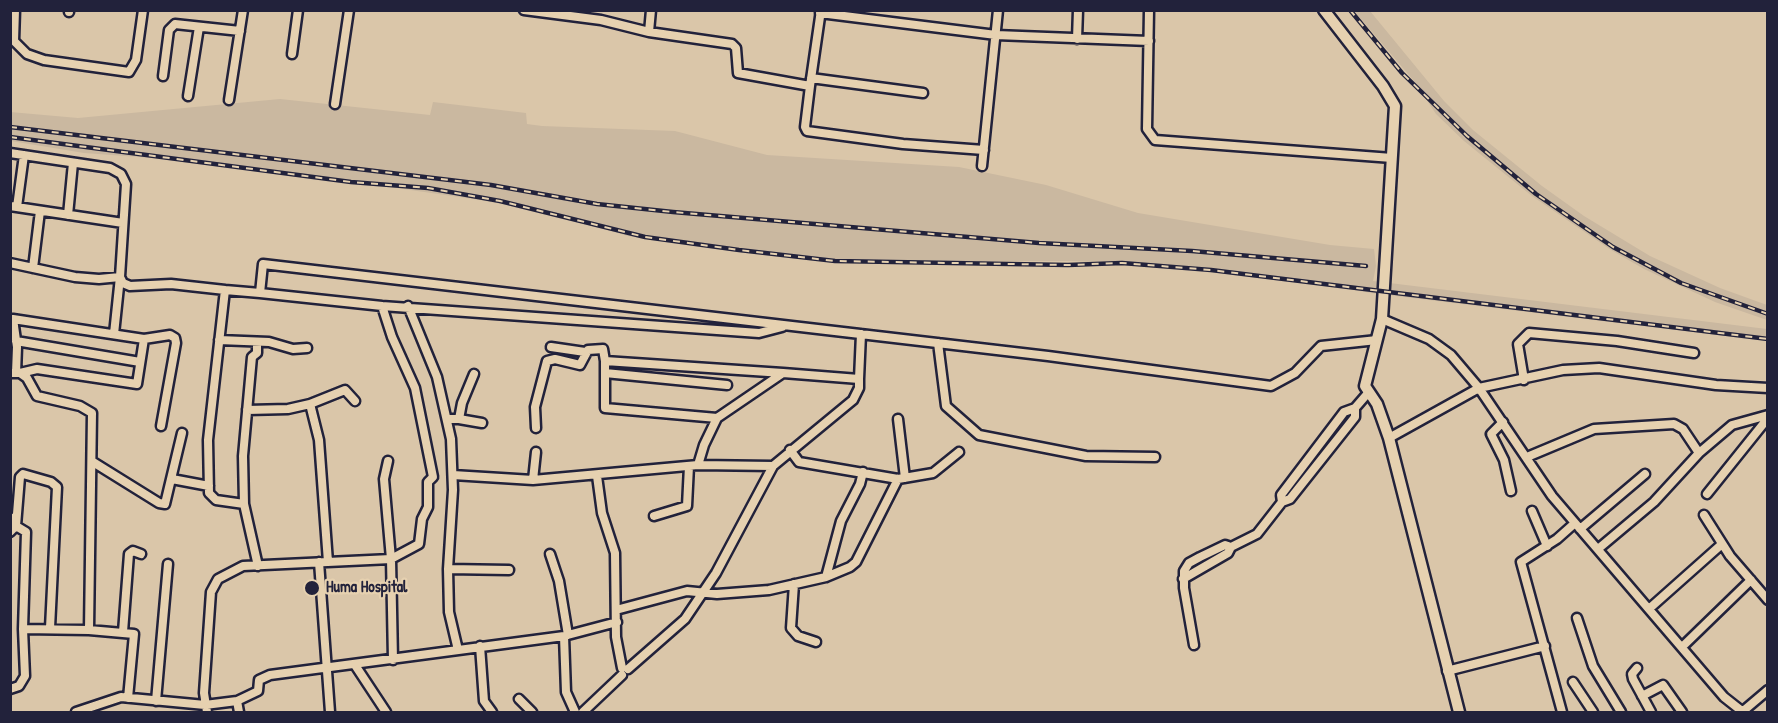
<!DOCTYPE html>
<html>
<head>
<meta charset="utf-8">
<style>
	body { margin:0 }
	#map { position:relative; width:1778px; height:723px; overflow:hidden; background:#dac6a9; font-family:"Patrick Hand",sans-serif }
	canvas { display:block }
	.frame { position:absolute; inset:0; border:12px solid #22223b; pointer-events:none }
</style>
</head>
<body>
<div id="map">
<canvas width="1778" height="723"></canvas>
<div class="frame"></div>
</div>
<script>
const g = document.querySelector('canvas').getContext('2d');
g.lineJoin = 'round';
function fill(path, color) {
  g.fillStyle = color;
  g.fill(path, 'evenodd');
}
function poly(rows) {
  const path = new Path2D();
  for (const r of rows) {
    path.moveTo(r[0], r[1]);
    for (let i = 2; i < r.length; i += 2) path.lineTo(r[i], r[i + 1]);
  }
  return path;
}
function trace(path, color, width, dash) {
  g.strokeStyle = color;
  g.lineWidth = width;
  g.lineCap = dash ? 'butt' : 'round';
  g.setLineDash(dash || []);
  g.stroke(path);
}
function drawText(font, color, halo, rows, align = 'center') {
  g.font = font + ' "Patrick Hand",sans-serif';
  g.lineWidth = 4.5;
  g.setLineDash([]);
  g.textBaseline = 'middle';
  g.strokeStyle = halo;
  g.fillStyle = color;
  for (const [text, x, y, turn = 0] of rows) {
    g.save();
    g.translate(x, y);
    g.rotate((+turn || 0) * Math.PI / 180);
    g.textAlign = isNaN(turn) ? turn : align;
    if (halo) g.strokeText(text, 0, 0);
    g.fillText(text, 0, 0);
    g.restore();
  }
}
fill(poly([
	[1354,11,1370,11,1444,101,1473,130,1542,186,1584,216,1650,256,1720,288,1767,305,1767,320,1715,302,1644,269,1611,250,1532,196,1464,141,1436,114,1414,81],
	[280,99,430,115,433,102,526,113,527,124,542,126,675,131,767,155,959,167,1046,185,1138,213,1330,245,1374,249,1376,266,1373,281,1767,329,1767,341,1371,293,1274,276,1182,266,1073,261,861,261,785,256,628,236,541,211,480,200,334,179,153,158,84,153,11,141,10,112,78,118]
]), '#cab8a0');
const minor = poly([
	[15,10,14,41,27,54,44,60,129,72,136,60,143,10],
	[524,10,601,20,649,32,732,44,736,48,738,73,810,86],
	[821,10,810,86,805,127,807,131,903,144,984,150],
	[1149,10,1147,129,1155,140,1392,158],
	[69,12,69,10],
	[820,13,996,35,1149,41],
	[649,32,651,10],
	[1077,39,1078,10],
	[292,54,298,10],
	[163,76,169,30,175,24,240,31],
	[811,78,923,93],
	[188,96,199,27],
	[229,100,243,10],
	[335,104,349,10],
	[10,153,110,168,121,174,126,184,120,277,123,283,130,286,171,284,225,290],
	[982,166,998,10],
	[10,206,123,223],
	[17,207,24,155],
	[68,215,73,163],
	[10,263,75,277,99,279,120,277,114,334],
	[33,268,40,211],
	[260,293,382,306,759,333,782,327],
	[382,306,392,337,415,388,433,477,428,482,428,507,422,519,419,544,391,559,384,479,388,461],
	[408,306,437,377,451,439,453,490,448,569,449,612,458,650],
	[1382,319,1429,339,1451,355,1479,388,1552,496,1724,697,1743,712],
	[144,339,170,335,175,338,176,343,161,426],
	[219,340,269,342,293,349,307,348],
	[16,341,140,362],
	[257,342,257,353,252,357,243,456,244,504,258,566],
	[938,343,946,406,979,435,1086,456,1155,457],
	[551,347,585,352],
	[605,361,605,408,717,418],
	[10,373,20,373,27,378,37,396,80,406,92,413,89,630,134,634,128,698],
	[16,373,17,347,13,319,144,339,137,384,37,369,20,373],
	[605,373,727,385],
	[859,379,861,334],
	[1524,380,1518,344,1529,333,1617,341,1694,353],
	[247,410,288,409,310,404],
	[448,419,459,419,462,403,474,374],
	[459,419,482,423],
	[898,419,905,478],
	[1503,422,1491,434,1504,460,1511,491],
	[536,428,535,407,547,361,555,359,580,365,588,350,603,349,605,361,783,373],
	[1389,438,1479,388,1563,370,1599,368,1716,385,1768,388],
	[790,450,799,462,898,479,933,473,959,452],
	[1527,457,1594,429,1674,424,1683,429,1699,453,1732,425,1768,415],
	[93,462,159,503,165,504,182,433],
	[453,475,533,480,698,465,773,466],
	[597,476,602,513,615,553,616,637,622,668],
	[172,479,209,486],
	[533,480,536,452],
	[1707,494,1768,418],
	[1282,502,1281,495,1344,412,1355,408,1368,393],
	[244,504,216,500,209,493,208,440,225,290,260,293,263,264,1048,356,1271,386,1295,373,1321,346,1377,340],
	[1532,511,1547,546],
	[1704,515,1730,556,1768,600],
	[654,516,687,506,689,466],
	[10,517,16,526,10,532],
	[1580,529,1645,474],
	[1598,549,1654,502,1699,453],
	[550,554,559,581,568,635],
	[319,562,330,712],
	[328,562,319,440,310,404,345,390,355,401],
	[448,569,509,570],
	[826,577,841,521,860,484,863,472],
	[1183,579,1228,553,1231,547,1257,534,1282,502,1290,499,1355,417,1355,408],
	[794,584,791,628,798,636,816,642],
	[1650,608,1722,544],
	[616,610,687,591,717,594,769,590,826,577,850,567,856,562,898,479],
	[1577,618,1593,666,1621,712],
	[23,629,26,532,16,526,20,477,23,474,51,482,57,487,50,628],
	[123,632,129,554,133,551,141,554],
	[564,636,566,692,575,712],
	[1194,645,1184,588,1184,571,1189,563,1200,557,1225,545,1231,547],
	[480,646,484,701,492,712],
	[1682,647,1751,580],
	[355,665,386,712],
	[1637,668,1632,674,1633,679,1651,712],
	[628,669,685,619,716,573,773,466,853,400,859,388,859,379,783,373,717,418,704,445,698,465],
	[1447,671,1545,646],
	[1573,682,1593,712],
	[10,689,19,686,25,676,23,629,89,630],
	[1642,696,1663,685,1682,712],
	[519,699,532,712],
	[156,701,168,564],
	[237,701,239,712],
	[76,712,121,697,205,705,237,701,258,691,259,680,270,675,564,636,617,622],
	[207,712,204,693,211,592,218,579,243,566,391,559,393,660],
	[583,712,622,675],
	[1562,712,1521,562,1557,539,1575,523],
	[1742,712,1768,690]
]);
const tertiary = poly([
	[1324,10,1383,86,1395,106,1382,319,1365,386,1377,404,1389,438,1459,712]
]);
trace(minor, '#22223b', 13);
trace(tertiary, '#22223b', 15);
trace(minor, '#e6d1b0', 8);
trace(tertiary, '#e6d1b0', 10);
const rail = poly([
	[1350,10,1402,73,1467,136,1536,194,1613,247,1681,283,1768,314],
	[10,127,491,185,597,204,673,212,1039,243,1192,251,1366,266],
	[10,137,351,182,428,188,500,201,645,237,739,250,835,261,1068,265,1122,263,1211,270,1768,339]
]);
trace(rail, '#22223b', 4.5);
trace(rail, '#e6d1b0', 2, [7]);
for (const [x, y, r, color] of [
	[312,588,8,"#22223b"]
]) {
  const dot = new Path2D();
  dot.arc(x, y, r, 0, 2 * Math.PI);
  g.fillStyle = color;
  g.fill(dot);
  trace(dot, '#e6d1b0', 2);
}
drawText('bold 16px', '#22223b', '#e6d1b0', [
	["Huma Hospital",326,588]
], 'left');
</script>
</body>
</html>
